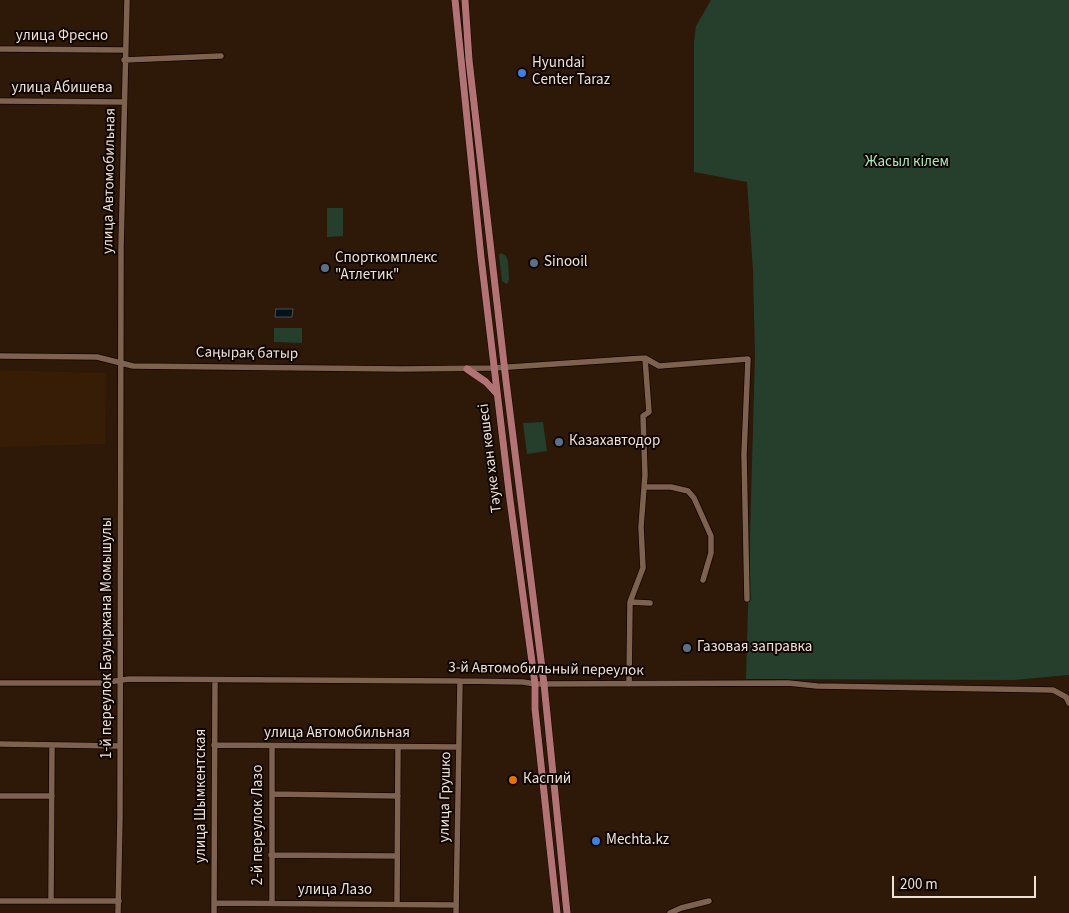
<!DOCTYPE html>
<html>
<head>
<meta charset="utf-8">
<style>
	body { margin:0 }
	#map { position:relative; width:1069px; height:913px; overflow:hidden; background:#2e1807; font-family:"Source Sans 3",sans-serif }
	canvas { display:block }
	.scale { position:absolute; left:892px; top:876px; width:144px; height:22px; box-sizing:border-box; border:2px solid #efe0d5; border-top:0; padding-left:6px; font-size:15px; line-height:18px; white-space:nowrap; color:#efe0d5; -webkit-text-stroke:4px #0f0602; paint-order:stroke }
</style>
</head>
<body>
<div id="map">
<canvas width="1069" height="913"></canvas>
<div class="scale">200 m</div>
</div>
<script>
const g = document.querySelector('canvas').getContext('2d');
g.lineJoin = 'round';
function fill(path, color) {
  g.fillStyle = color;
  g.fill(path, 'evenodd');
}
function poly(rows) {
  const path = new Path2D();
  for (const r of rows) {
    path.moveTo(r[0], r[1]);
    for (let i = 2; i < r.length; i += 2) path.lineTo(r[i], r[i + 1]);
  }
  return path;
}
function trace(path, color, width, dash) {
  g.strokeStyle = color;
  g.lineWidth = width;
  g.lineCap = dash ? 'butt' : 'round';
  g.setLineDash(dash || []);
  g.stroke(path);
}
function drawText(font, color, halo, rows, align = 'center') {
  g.font = font + ' "Source Sans 3",sans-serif';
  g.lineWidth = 4;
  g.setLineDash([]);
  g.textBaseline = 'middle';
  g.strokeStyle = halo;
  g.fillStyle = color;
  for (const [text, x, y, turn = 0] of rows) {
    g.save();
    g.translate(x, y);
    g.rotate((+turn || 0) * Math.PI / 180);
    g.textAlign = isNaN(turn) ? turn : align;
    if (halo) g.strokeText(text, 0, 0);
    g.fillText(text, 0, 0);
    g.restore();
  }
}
fill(poly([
	[0,370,106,373,105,444,0,447]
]), '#371c06');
fill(poly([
	[711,0,1069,0,1069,675,1014,680,746,679,755,355,753,271,747,182,694,172,694,42,696,26],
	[327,208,343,208,343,236,327,237],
	[501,253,506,256,508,261,509,279,507,284,502,281,499,255],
	[274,328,302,328,302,343,274,342],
	[543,422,547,451,527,454,523,423]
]), '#263e2c');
const water = poly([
	[276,309,293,309,292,317,275,317,276,309]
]);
fill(water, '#00131a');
trace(water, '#485052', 1);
const minor = poly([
	[0,49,124,50],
	[124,60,221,56],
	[0,101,124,102],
	[0,356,97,357,133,366,401,369,494,368,645,358,659,366,748,359,744,454,747,599],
	[644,487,671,487,688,491,694,498,711,536,711,553,703,580],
	[630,602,650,603],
	[0,683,102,683,129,679,460,681,523,682,535,684,788,683,817,686,1053,690,1066,697,1069,703],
	[629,684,630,602,643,568,641,527,645,475,643,416,649,412,645,358],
	[0,744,120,746],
	[214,745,459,747],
	[272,746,272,903],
	[272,794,398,796],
	[0,796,52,796],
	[271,855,397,856],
	[0,901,119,901],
	[51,901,52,745],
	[214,903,456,905],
	[397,904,398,747],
	[118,913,120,817,121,248,127,0],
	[214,913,215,680],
	[456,913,460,681],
	[670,913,681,908,709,901]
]);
const major = poly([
	[455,0,481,257,510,500,535,684,535,709,557,913],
	[465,0,469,60,506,381,544,684,567,913],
	[467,369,486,382,497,394]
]);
trace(minor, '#150300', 7);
trace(major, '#150300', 8);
trace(minor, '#7d6250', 5.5);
trace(major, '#b27374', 7);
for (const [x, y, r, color] of [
	[522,73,5,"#3f7fe0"],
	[534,263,5,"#5c6f8a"],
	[325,268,5,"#5c6f8a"],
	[559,442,5,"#5c6f8a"],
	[687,648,5,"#5c6f8a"],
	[513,780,5,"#e8710a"],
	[596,841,5,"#3f7fe0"]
]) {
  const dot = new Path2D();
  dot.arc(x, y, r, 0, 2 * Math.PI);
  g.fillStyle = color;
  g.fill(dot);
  trace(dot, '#0f0602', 2);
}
drawText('15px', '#efe0d5', '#0f0602', [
	["улица Фресно",62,37],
	["улица Абишева",62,89],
	["улица Автомобильная",110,181,-89],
	["Саңырақ батыр",247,354,1],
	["Тәуке хан көшесі",491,458,-97],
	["1-й переулок Бауыржана Момышулы",108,638,-90],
	["3-й Автомобильный переулок",546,670,1],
	["улица Автомобильная",337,734],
	["улица Шымкентская",202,796,-90],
	["улица Грушко",446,797,-89],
	["2-й переулок Лазо",259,825,-90],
	["улица Лазо",335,891]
]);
drawText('15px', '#efe0d5', '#0f0602', [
	["Hyundai",532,64],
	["Center Taraz",532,81],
	["Спорткомплекс",335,259],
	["\"Атлетик\"",335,276],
	["Sinooil",544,263],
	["Казахавтодор",569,442],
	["Газовая заправка",697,648],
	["Каспий",523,780],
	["Mechta.kz",606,841]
], 'left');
drawText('15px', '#a9e8b9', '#0f0602', [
	["Жасыл кілем",907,163]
]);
</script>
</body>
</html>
